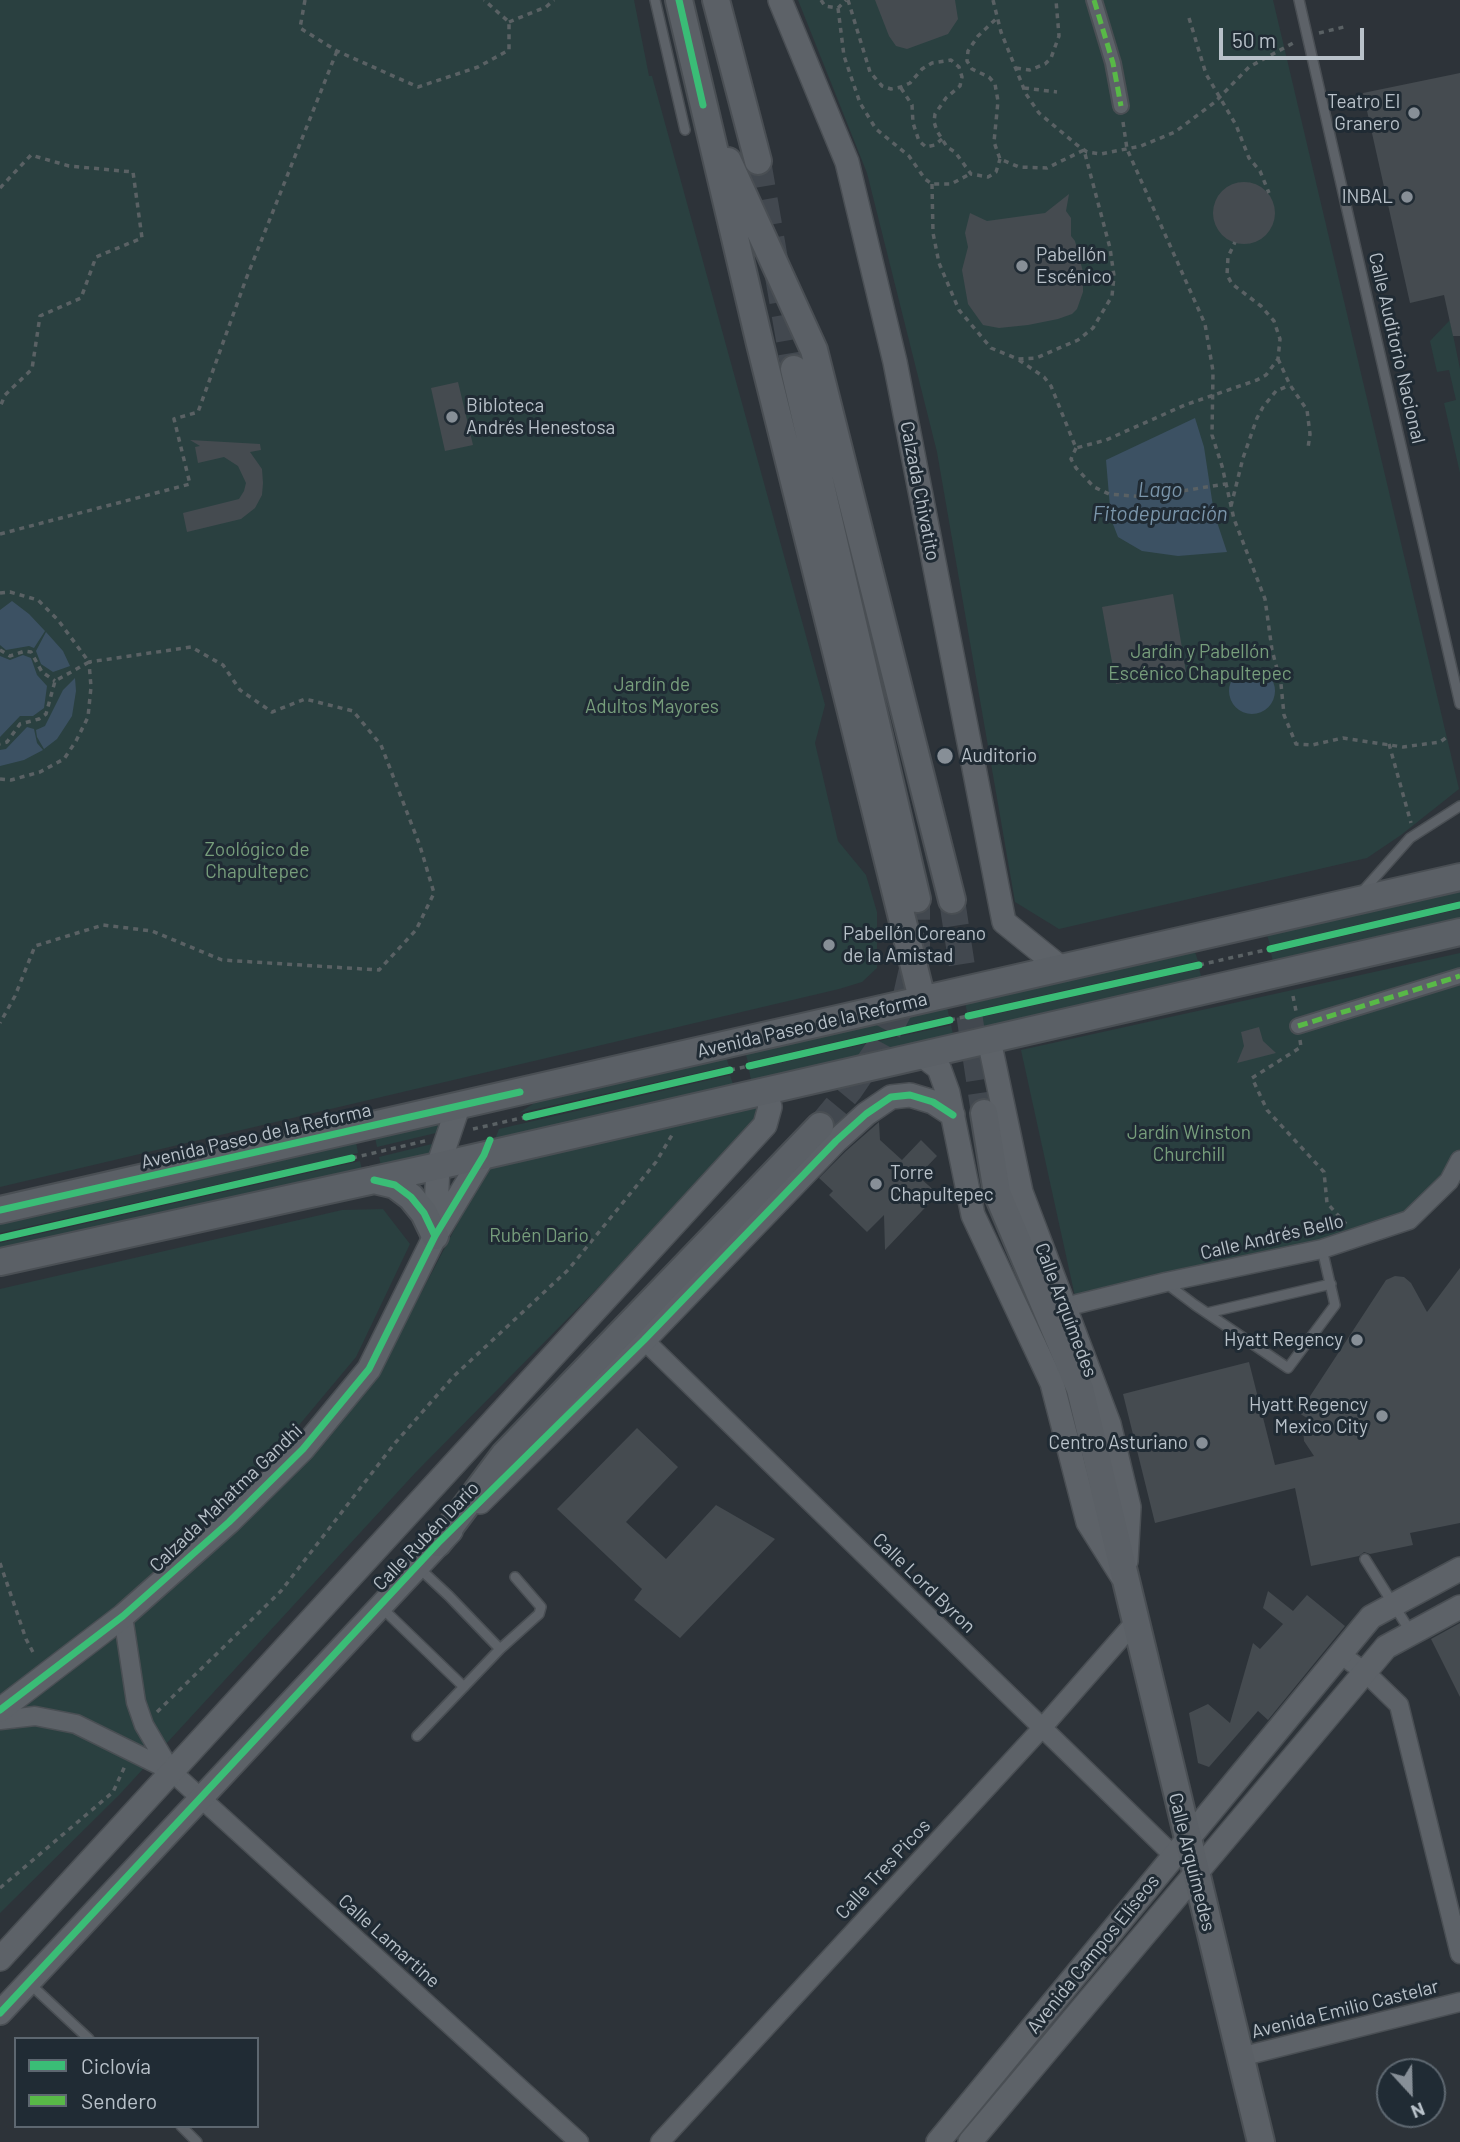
<!DOCTYPE html>
<html>
<head>
<meta charset="utf-8">
<style>
	body { margin:0 }
	#map { position:relative; width:1460px; height:2142px; overflow:hidden; background:#2d3339; font-family:Barlow,sans-serif }
	canvas { display:block }
	.legend { position:absolute; left:14px; top:2037px; width:245px; height:91px; box-sizing:border-box; background:#202b34; border:2px solid #5d6770; margin:0; padding:9px 12px; list-style:none; font-size:21px; color:#b8c1c9 }
	.legend li { display:flex; align-items:center; gap:14px; height:35px }
	.legend b { width:35px; border:2px solid #5d6770 }
	.north { position:absolute; left:1376px; top:2058px; width:70px; height:70px; box-sizing:border-box; background:#202b34; border:2px solid #5d6770; border-radius:50%; rotate:158deg; font-size:19px; font-weight:700; line-height:28px; text-align:center; color:#b8c1c9 }
	.north::after { content:''; display:block; margin:auto; width:24px; height:32px; background:#878f97; clip-path:polygon(50% 0,100% 100%,50% 72%,0 100%) }
	.scale { position:absolute; left:1219px; top:28px; width:145px; height:32px; box-sizing:border-box; border:4px solid #b8c1c9; border-top:0; padding-left:9px; font-size:21px; line-height:24px; white-space:nowrap; color:#b8c1c9; -webkit-text-stroke:5px #202b34; paint-order:stroke }
</style>
</head>
<body>
<div id="map">
<canvas width="1460" height="2142"></canvas>
<ul class="legend">
<li><b style="height:9px;background:#3abd76"></b>Ciclovía</li>
<li><b style="height:9px;background:#58b947"></b>Sendero</li>
</ul>
<div class="north">N</div>
<div class="scale">50 m</div>
</div>
<script>
const g = document.querySelector('canvas').getContext('2d');
g.lineJoin = 'round';
function fill(path, color) {
  g.fillStyle = color;
  g.fill(path, 'evenodd');
}
function poly(rows) {
  const path = new Path2D();
  for (const r of rows) {
    if (r.length === 3) {
      path.moveTo(r[0] + r[2], r[1]);
      path.arc(r[0], r[1], r[2], 0, 2 * Math.PI);
      continue;
    }
    path.moveTo(r[0], r[1]);
    for (let i = 2; i < r.length; i += 2) path.lineTo(r[i], r[i + 1]);
  }
  return path;
}
function trace(path, color, width, dash) {
  g.strokeStyle = color;
  g.lineWidth = width;
  g.lineCap = dash ? 'butt' : 'round';
  g.setLineDash(dash || []);
  g.stroke(path);
}
function drawText(font, color, halo, rows, align = 'center') {
  g.font = font + ' Barlow,sans-serif';
  g.lineWidth = 6;
  g.setLineDash([]);
  g.textBaseline = 'middle';
  g.strokeStyle = halo;
  g.fillStyle = color;
  for (const [text, x, y, turn = 0] of rows) {
    g.save();
    g.translate(x, y);
    g.rotate((+turn || 0) * Math.PI / 180);
    g.textAlign = isNaN(turn) ? turn : align;
    if (halo) g.strokeText(text, 0, 0);
    g.fillText(text, 0, 0);
    g.restore();
  }
}
fill(poly([
	[0,0,634,0,649,76,652,76,825,705,815,743,838,841,866,875,877,912,877,968,862,982,839,989,0,1187],
	[798,0,1273,0,1459,789,1401,835,1367,858,1059,929,1015,902,937,452,867,173],
	[1450,320,1460,369,1460,473,1444,403,1456,400,1449,370,1437,372,1430,341],
	[1460,890,1460,901,1270,945,1267,935],
	[1460,909,1460,919,1273,962,1271,953],
	[1195,952,1198,961,967,1012,965,1002],
	[1460,953,1460,1149,1408,1219,1076,1301,1021,1050],
	[1199,969,1202,979,971,1030,969,1020],
	[947,1007,949,1016,748,1062,745,1052],
	[951,1025,953,1034,751,1080,749,1070],
	[726,1057,729,1066,519,1113,539,1100],
	[730,1075,733,1084,495,1139,499,1129],
	[753,1098,761,1113,754,1130,416,1472,120,1794,0,1913,0,1718,119,1635,232,1535,376,1379,463,1213,483,1167],
	[445,1120,440,1132,377,1147,375,1137],
	[356,1142,358,1153,0,1233,0,1223],
	[436,1143,432,1154,381,1166,379,1157],
	[360,1161,362,1170,0,1252,0,1243],
	[383,1209,410,1244,356,1357,274,1455,135,1590,0,1702,0,1289,342,1210]
]), '#2a4040');
fill(poly([
	[1195,418,1204,447,1214,513,1227,552,1178,556,1142,551,1118,537,1111,519,1106,460],
	[12,601,29,614,45,631,34,648,29,646,6,650,0,645,0,610],
	[46,632,63,651,70,666,53,672,41,664,36,651],
	[23,655,31,658,37,675,47,686,44,708,33,716,20,716,0,737,0,656,10,660],
	[1252,691,23],
	[75,678,76,691,72,716,57,739,44,749,37,737,36,730,45,726,63,690],
	[27,727,34,729,37,743,43,750,24,760,0,766,0,750,6,749]
]), '#3c5163');
fill(poly([
	[875,0,955,0,958,19,948,34,907,49,896,46,889,36],
	[1460,73,1460,336,1453,336,1444,295,1410,303,1363,93],
	[1244,213,31],
	[1069,194,1066,211,1071,218,1071,236,1075,241,1083,272,1083,292,1077,309,1072,314,1058,319,1028,325,999,328,983,325,968,304,962,270,968,247,965,233,970,213,987,221,1045,213],
	[458,382,473,445,445,451,431,388],
	[190,440,260,444,261,450,250,452,262,469,263,483,262,495,255,508,241,519,187,532,183,513,239,499,244,491,246,483,238,466,224,457,198,463,195,447,200,446],
	[1173,594,1186,672,1116,684,1102,607],
	[1259,1027,1263,1041,1276,1053,1237,1063,1244,1046,1241,1032],
	[879,1122,880,1140,902,1160,921,1140,937,1156,918,1176,938,1194,885,1250,884,1215,867,1232,829,1195,833,1191,819,1178,846,1151],
	[1460,1268,1460,1523,1410,1533,1413,1545,1370,1554,1364,1552,1359,1556,1311,1566,1295,1488,1155,1523,1123,1394,1249,1362,1275,1465,1314,1456,1304,1441,1303,1430,1310,1420,1299,1413,1386,1280,1395,1276,1404,1277,1411,1283,1427,1312],
	[637,1428,678,1467,626,1522,666,1559,716,1505,775,1539,680,1638,634,1600,642,1589,557,1509],
	[1268,1591,1293,1611,1307,1595,1345,1626,1268,1720,1258,1711,1209,1767,1198,1763,1189,1713,1208,1704,1230,1723,1253,1643,1260,1649,1283,1624,1263,1608],
	[1460,1623,1460,1697,1431,1639]
]), '#454b50');
trace(poly([
	[758,161,794,369],
	[952,900,984,1113],
	[820,1126,850,1090,882,1043,905,1000,917,947,917,899]
]), '#42484f', 26, [26, 13]);
const service = poly([
	[655,0,685,130],
	[1299,0,1460,704],
	[1362,892,1410,838,1460,806],
	[1167,1284,1195,1305,1288,1368,1335,1305,1322,1249],
	[1207,1313,1331,1284],
	[1365,1559,1410,1631],
	[418,1567,449,1596,500,1649],
	[381,1607,464,1687],
	[417,1736,500,1649,539,1614,541,1607,515,1577],
	[29,1983,89,2039],
	[181,2126,197,2142]
]);
const pedestrian = poly([
	[1094,0,1113,63,1121,106],
	[1298,1026,1460,976]
]);
const minor = poly([
	[1065,1307,1166,1282,1322,1249,1409,1220,1449,1181,1460,1160],
	[644,1340,1174,1856],
	[123,1616,136,1702,144,1725,171,1771,579,2142],
	[1340,1654,1365,1672,1399,1705,1460,1954],
	[0,1720,35,1716,76,1724,171,1771],
	[1240,2057,1460,2002],
	[660,2142,1042,1728,1135,1622]
]);
const tertiary = poly([
	[780,0,847,162,895,362,1004,922,1061,968],
	[989,1040,1021,1192,1109,1424,1129,1507,1126,1561],
	[922,1055,939,1068,948,1093,973,1215,1052,1383,1088,1522,1122,1576],
	[435,1233,438,1166,458,1107],
	[480,1502,644,1340,836,1141,866,1114,891,1097,910,1095,933,1102,953,1115],
	[0,1710,123,1616,229,1522,303,1449,369,1369,435,1236,484,1155],
	[0,1959,765,1125,770,1107,765,1090],
	[0,2013,451,1531],
	[938,2142,1371,1617,1460,1569],
	[970,2142,1386,1647,1460,1607]
]);
const secondary = poly([
	[679,0,760,344,922,999],
	[716,0,758,161],
	[728,161,814,350,952,900],
	[794,369,917,899],
	[984,1113,997,1193,1080,1389,1261,2142],
	[374,1180,395,1185,411,1197,424,1213,435,1236],
	[0,1210,1460,877],
	[0,1262,438,1166,1460,932],
	[438,1543,504,1455,820,1126]
]);
trace(service, '#4a4f54', 12);
trace(pedestrian, '#4a4f54', 18);
trace(minor, '#4a4f54', 21);
trace(tertiary, '#4a4f54', 26);
trace(secondary, '#4a4f54', 30);
trace(poly([
	[305,0,300,28,337,51,418,87,478,67,509,50,509,22,484,0],
	[821,0,825,6,838,8,846,0],
	[848,0,870,72,882,86,891,89,901,87,910,83,922,69,932,63,951,60,959,67,962,77,960,86,946,98,935,114,934,122,937,131,947,147,955,152,971,174,988,177,996,172,1000,159],
	[993,0,1001,32,1026,94,1039,113,1077,145,1087,152,1101,154,1141,146,1175,132,1215,102,1249,67,1295,42],
	[838,8,844,56,860,103,876,129,909,156,925,179,932,184,951,184,970,174],
	[1189,18,1206,74,1236,125,1249,158,1260,171,1269,193],
	[509,22,546,7,554,0],
	[1319,33,1344,27],
	[1016,68,1030,70,1045,64,1051,58,1059,36,1056,0],
	[901,88,912,105,913,123,919,141,926,147,935,145,942,139],
	[1024,88,1057,92],
	[1123,122,1127,149,1205,324,1213,371,1212,435,1222,466,1234,519,1265,599,1272,650,1281,684,1284,715,1296,744,1312,745,1343,738,1403,747,1440,742,1447,737],
	[932,184,933,233,939,263,959,310,991,348,1018,359,1036,358,1078,340,1093,328,1112,296,1114,276,1110,248,1084,150,1047,168,1019,167,1000,159,994,142,998,101,995,84,989,77,972,69,967,61,968,51,978,36,997,18],
	[0,188,31,155,69,166,133,172,142,238,96,257,81,298,40,316,32,369,5,395,0,407],
	[1278,359,1290,385,1307,410,1310,434,1308,448],
	[1019,360,1044,377,1051,386,1076,448,1106,440,1185,405,1257,380,1266,375,1278,359,1280,339,1274,321,1261,306,1232,284,1227,275,1228,257,1235,242],
	[1076,448,1071,459,1076,468,1094,487,1109,494,1145,497,1225,484],
	[1231,506,1243,458,1257,418,1263,407,1276,391,1290,385],
	[0,534,190,484,174,419,198,412,246,279,337,51],
	[0,593,10,592,38,600,58,620,89,662,55,681,46,714,39,719,20,724,7,742,0,744],
	[0,650,10,656,25,651,31,652,42,672,55,681],
	[1389,744,1411,823],
	[0,779,11,780,40,772,64,759,76,741,88,717,91,687,89,662,191,647,223,665,240,690,272,712,305,699,353,711,381,745,420,846,434,893,416,930,379,970,222,960,152,931,103,925,35,946,15,996,0,1023],
	[1199,965,1270,949],
	[1293,996,1296,1011],
	[950,1020,968,1016],
	[1300,1040,1301,1047,1252,1078,1267,1110,1324,1172,1327,1203,1346,1224],
	[730,1070,749,1066],
	[473,1129,526,1117],
	[352,1158,425,1141],
	[0,1563,26,1639,35,1656],
	[157,1712,281,1591,395,1443,454,1376,568,1270,656,1162,672,1135],
	[0,1888,113,1792,125,1766]
]), '#5a6164', 3.5, [5, 5]);
trace(service, '#5d6268', 9);
trace(pedestrian, '#5d6268', 14);
trace(minor, '#5d6268', 18);
trace(tertiary, '#5d6268', 23);
trace(secondary, '#5b6066', 26);
trace(poly([
	[1094,0,1113,63,1121,106],
	[1298,1026,1460,976]
]), '#58b947', 5, [10, 5]);
trace(poly([
	[679,0,703,105],
	[1270,949,1460,905],
	[968,1016,1199,965],
	[749,1066,950,1020],
	[526,1117,730,1070],
	[374,1180,395,1185,411,1197,424,1213,435,1236],
	[0,1210,520,1092],
	[0,1238,352,1158],
	[0,1710,123,1616,229,1522,303,1449,369,1369,435,1236,484,1155,490,1140],
	[0,2013,438,1543,644,1340,836,1141,866,1114,891,1097,910,1095,933,1102,953,1115]
]), '#3abd76', 7);
for (const [x, y, r, color] of [
	[1414,113,7,"#878f97"],
	[1407,197,7,"#878f97"],
	[1022,266,7,"#878f97"],
	[452,417,7,"#878f97"],
	[945,756,9,"#878f97"],
	[829,945,7,"#878f97"],
	[876,1184,7,"#878f97"],
	[1357,1340,7,"#878f97"],
	[1382,1416,7,"#878f97"],
	[1202,1443,7,"#878f97"]
]) {
  const dot = new Path2D();
  dot.arc(x, y, r, 0, 2 * Math.PI);
  g.fillStyle = color;
  g.fill(dot);
  trace(dot, '#202b34', 2.5);
}
drawText('19px', '#b8c1c9', '#202b34', [
	["Teatro El",1400,102],
	["Granero",1400,124],
	["INBAL",1393,197],
	["Pabellón",1036,255,"left"],
	["Escénico",1036,277,"left"],
	["Bibloteca",466,406,"left"],
	["Andrés Henestosa",466,428,"left"],
	["Auditorio",961,756,"left"],
	["Pabellón Coreano",843,934,"left"],
	["de la Amistad",843,956,"left"],
	["Torre",890,1173,"left"],
	["Chapultepec",890,1195,"left"],
	["Hyatt Regency",1343,1340],
	["Hyatt Regency",1368,1405],
	["Mexico City",1368,1427],
	["Centro Asturiano",1188,1443]
], 'right');
drawText('19px', '#b8c1c9', '#202b34', [
	["Calle Auditorio Nacional",1397,348,77],
	["Calzada Chivatito",920,491,79],
	["Avenida Paseo de la Reforma",812,1025,-13],
	["Avenida Paseo de la Reforma",256,1136,-13],
	["Calle Andrés Bello",1272,1237,-13],
	["Calle Arquímedes",1066,1310,69],
	["Calzada Mahatma Gandhi",226,1498,-44],
	["Calle Rubén Darío",426,1536,-46],
	["Calle Lord Byron",924,1583,44],
	["Calle Arquímedes",1192,1862,76],
	["Calle Tres Picos",883,1869,-47],
	["Calle Lamartine",389,1941,42],
	["Avenida Campos Elíseos",1093,1954,-51],
	["Avenida Emilio Castelar",1345,2009,-14]
]);
drawText('19px', '#779e7c', '#202b34', [
	["Jardín y Pabellón",1200,652],
	["Escénico Chapultepec",1200,674],
	["Jardín de",652,685],
	["Adultos Mayores",652,707],
	["Zoológico de",257,850],
	["Chapultepec",257,872],
	["Jardín Winston",1189,1133],
	["Churchill",1189,1155],
	["Rubén Dario",539,1236]
]);
drawText('italic 21px', '#7a95aa', '#202b34', [
	["Lago",1160,490],
	["Fitodepuración",1160,514]
]);
</script>
</body>
</html>
